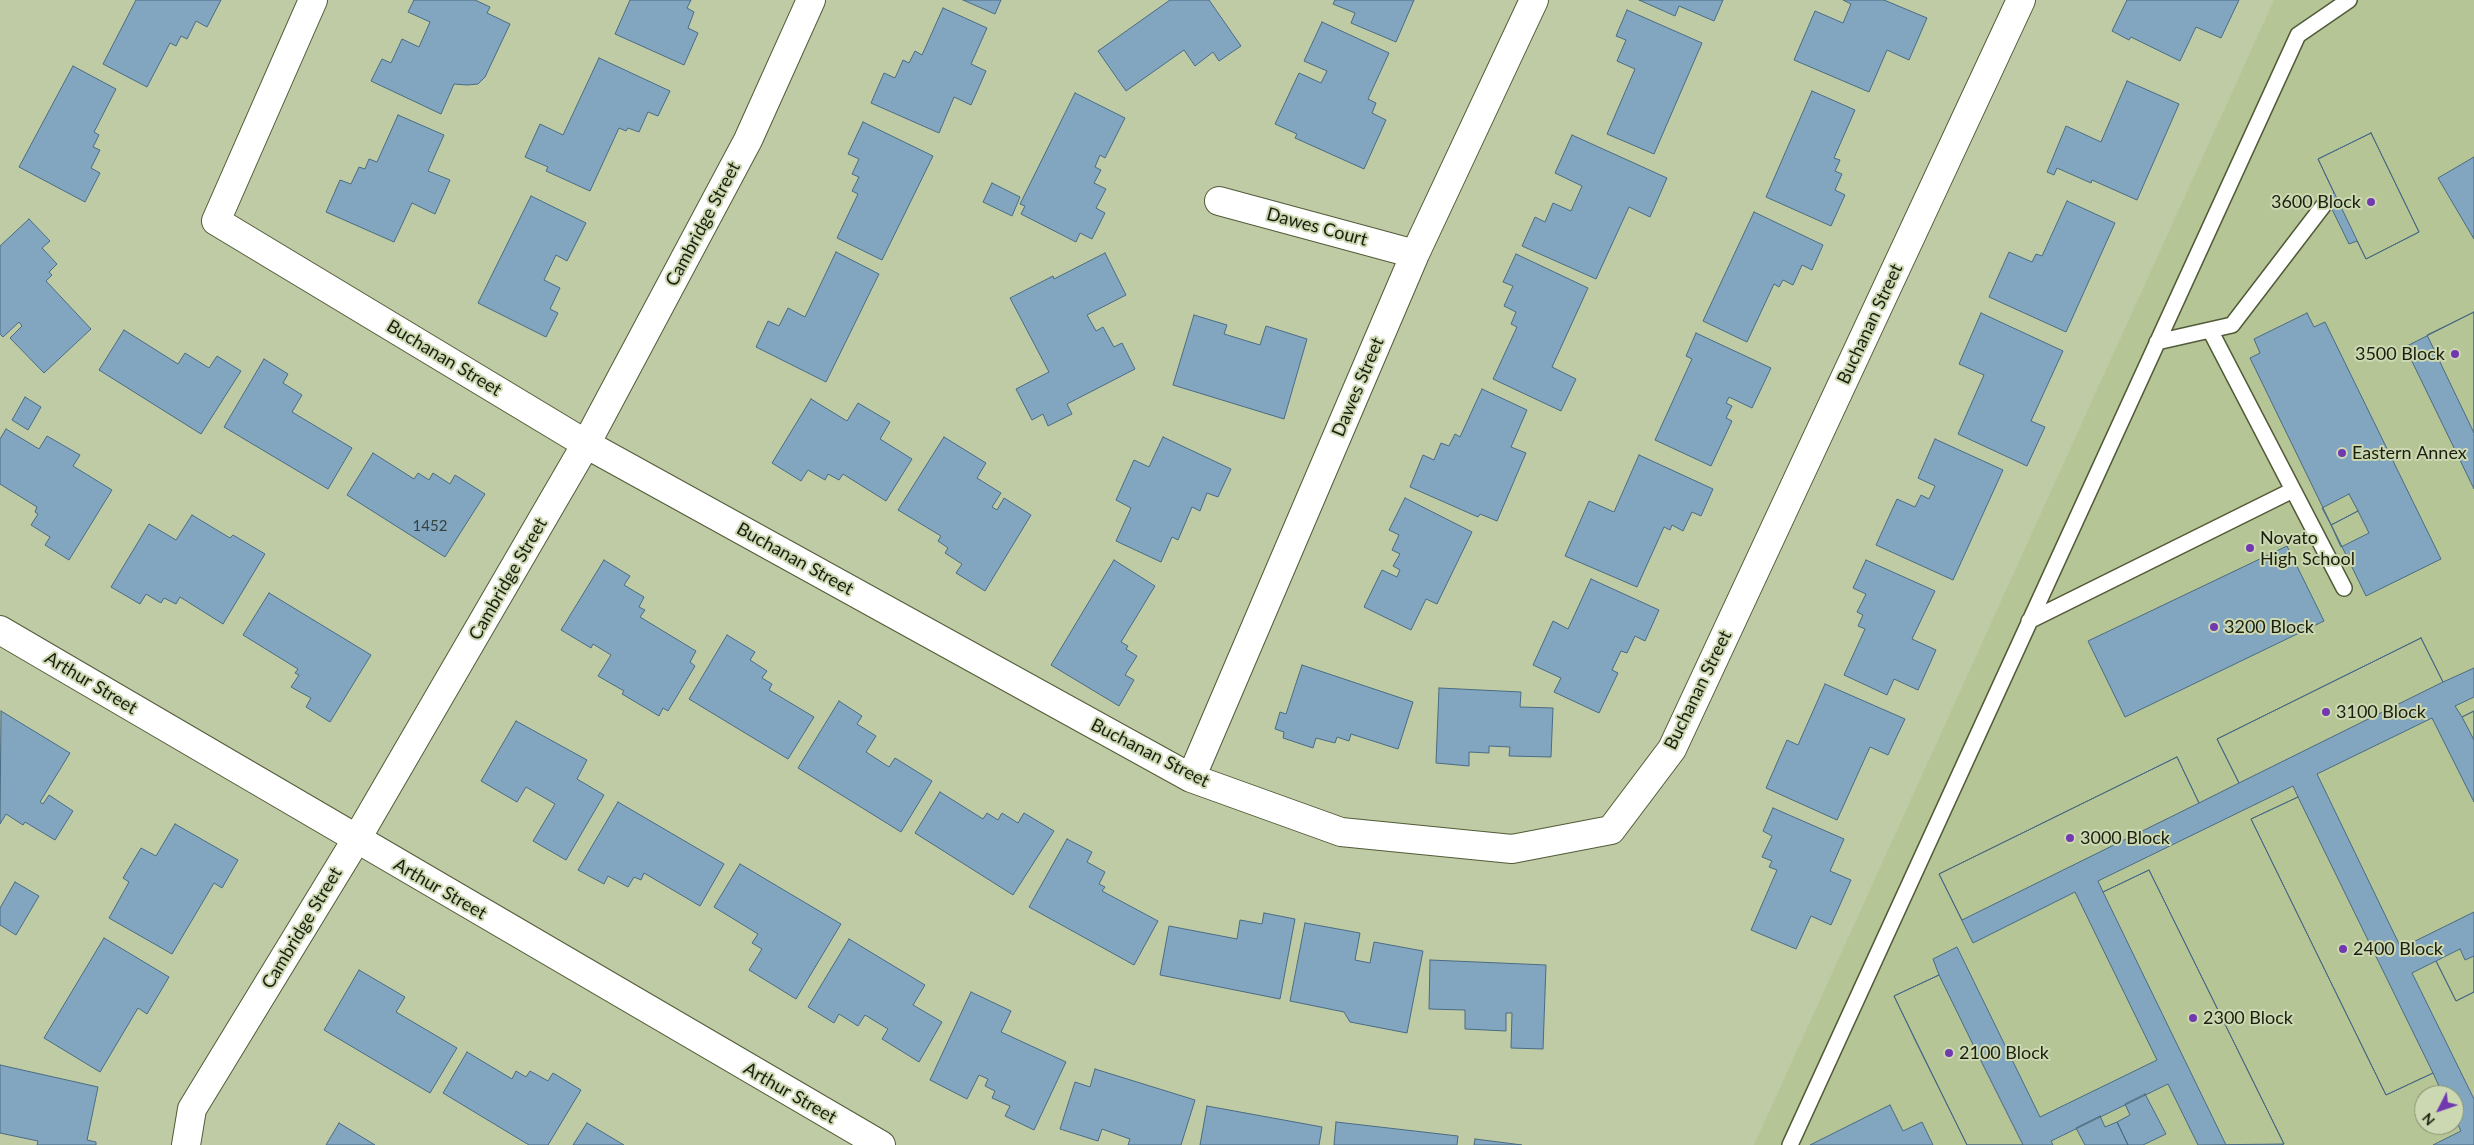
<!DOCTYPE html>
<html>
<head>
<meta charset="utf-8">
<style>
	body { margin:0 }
	#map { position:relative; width:2474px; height:1145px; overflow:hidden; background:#bfcba4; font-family:Lato,sans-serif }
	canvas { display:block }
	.north { position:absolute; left:2414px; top:1085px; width:50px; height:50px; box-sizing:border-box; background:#ccd8b1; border:1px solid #858e71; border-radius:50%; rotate:229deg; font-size:14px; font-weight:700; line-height:20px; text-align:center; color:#1b1f10 }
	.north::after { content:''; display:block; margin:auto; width:18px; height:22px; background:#7138af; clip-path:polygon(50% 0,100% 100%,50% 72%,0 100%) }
</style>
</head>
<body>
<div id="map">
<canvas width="2474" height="1145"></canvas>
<div class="north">N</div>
</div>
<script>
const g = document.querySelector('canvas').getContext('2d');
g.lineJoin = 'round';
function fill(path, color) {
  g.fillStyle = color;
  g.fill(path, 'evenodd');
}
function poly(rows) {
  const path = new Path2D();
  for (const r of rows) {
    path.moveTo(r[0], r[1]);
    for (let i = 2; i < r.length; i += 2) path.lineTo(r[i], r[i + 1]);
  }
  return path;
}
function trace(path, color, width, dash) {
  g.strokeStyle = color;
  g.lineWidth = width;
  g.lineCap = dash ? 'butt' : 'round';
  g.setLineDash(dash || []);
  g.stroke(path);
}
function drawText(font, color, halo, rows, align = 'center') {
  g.font = font + ' Lato,sans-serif';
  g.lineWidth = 4;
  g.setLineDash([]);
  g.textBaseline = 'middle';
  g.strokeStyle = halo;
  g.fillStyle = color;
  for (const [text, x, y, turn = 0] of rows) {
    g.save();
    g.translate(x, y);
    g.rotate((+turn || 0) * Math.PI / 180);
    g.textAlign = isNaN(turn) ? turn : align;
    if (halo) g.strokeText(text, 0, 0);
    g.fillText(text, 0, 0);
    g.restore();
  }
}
fill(poly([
	[2274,0,2474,0,2474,1145,1754,1145],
	[2424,1095,2454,1095,2454,1125,2424,1125]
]), '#b6c596');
const building = poly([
	[136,0,221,0,207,27,196,21,187,39,181,36,176,46,170,43,147,87,103,64,136,0],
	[414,0,475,0,490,7,487,13,510,24,485,77,478,84,467,85,454,84,441,114,371,81,382,59,391,63,402,39,419,47,430,22,408,12,414,0],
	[630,0,691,0,687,8,694,12,688,28,698,33,684,65,615,34,630,0],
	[963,0,1001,0,995,14,963,0],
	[1170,0,1209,0,1241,46,1219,61,1213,52,1195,66,1184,50,1126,91,1098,51,1170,0],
	[1335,0,1414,0,1396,42,1351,23,1355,13,1333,4,1335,0],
	[1639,0,1723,0,1714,21,1679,6,1675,16,1639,0],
	[1884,0,1927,18,1909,60,1887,50,1869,92,1794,60,1815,11,1843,23,1851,4,1843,0,1884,0],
	[2127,0,2239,0,2221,38,2196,27,2180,61,2131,37,2129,40,2112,31,2127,0],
	[943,8,987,28,971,64,986,71,971,105,954,97,939,133,871,103,884,73,895,78,903,60,909,63,915,51,922,55,943,8],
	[1627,10,1702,43,1654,154,1607,134,1635,69,1617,61,1626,40,1616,36,1627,10],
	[1322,22,1389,53,1368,99,1376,103,1372,113,1386,120,1364,169,1295,138,1297,134,1275,124,1299,73,1321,83,1327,71,1304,61,1322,22],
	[599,58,670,91,658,116,648,112,639,132,628,128,626,131,619,128,590,191,546,171,548,167,525,157,540,124,563,135,599,58],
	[73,66,116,89,94,132,99,135,93,147,100,150,91,168,100,173,85,202,19,167,73,66],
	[2127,81,2179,104,2137,200,2092,180,2091,183,2057,168,2054,175,2047,172,2066,126,2101,142,2127,81],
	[1812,91,1855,110,1834,158,1840,160,1835,171,1842,174,1835,190,1845,195,1831,226,1766,197,1812,91],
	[1075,93,1125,118,1105,158,1100,155,1095,167,1101,170,1094,183,1106,189,1096,208,1105,213,1092,239,1080,233,1076,242,1021,214,1025,206,1020,204,1075,93],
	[398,115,444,135,428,171,450,180,435,214,412,203,394,242,326,212,340,180,351,184,359,167,365,169,369,159,377,162,398,115],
	[863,122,933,156,882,260,837,238,858,194,852,191,859,177,852,174,859,159,848,154,863,122],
	[2371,133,2419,232,2366,259,2357,241,2349,244,2326,197,2334,193,2318,159,2371,133],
	[2371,133,2419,232,2366,259,2318,159,2371,133],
	[1572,135,1667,178,1650,217,1629,207,1596,279,1522,246,1535,217,1545,222,1553,203,1571,211,1582,186,1555,173,1572,135],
	[2474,157,2474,239,2438,178,2474,157],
	[992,183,1020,197,1012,216,983,202,992,183],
	[531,196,586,223,567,261,556,255,544,280,560,288,550,309,558,313,546,337,478,303,531,196],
	[2067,201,2115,223,2066,332,1989,297,2009,252,2032,262,2036,254,2042,256,2067,201],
	[1754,212,1823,245,1812,270,1802,265,1793,285,1783,280,1779,287,1774,284,1747,342,1703,321,1754,212],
	[29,219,50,241,42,248,57,264,49,272,52,275,46,281,91,329,44,373,10,338,22,326,19,322,3,337,0,334,0,246,29,219],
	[836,252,879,274,826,382,756,347,768,321,779,326,788,308,805,317,836,252],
	[1105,253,1126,295,1087,315,1096,331,1103,327,1114,347,1122,343,1135,369,1067,404,1072,414,1048,426,1043,414,1032,420,1016,389,1049,372,1010,298,1053,276,1054,279,1105,253],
	[1516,254,1588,288,1552,367,1576,379,1561,411,1493,379,1517,327,1511,324,1516,312,1504,306,1513,286,1503,282,1516,254],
	[2474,312,2474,489,2405,347,2474,312],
	[2474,312,2474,433,2427,335,2474,312],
	[1981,313,2063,351,2031,421,2045,427,2027,466,1958,434,1984,375,1959,364,1981,313],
	[2307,313,2314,327,2325,322,2441,559,2366,596,2250,358,2260,353,2254,339,2307,313],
	[1194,315,1227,325,1224,334,1260,345,1266,326,1307,339,1284,419,1173,385,1194,315],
	[124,330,178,364,185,353,209,368,217,356,241,371,201,434,99,370,124,330],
	[1696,333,1771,368,1752,408,1729,397,1726,403,1732,406,1726,418,1732,421,1711,466,1655,440,1692,359,1686,356,1696,333],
	[264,359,288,374,283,383,302,395,292,412,352,448,328,489,224,427,264,359],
	[1482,389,1527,410,1511,447,1526,453,1497,521,1480,514,1478,517,1410,487,1423,455,1434,460,1441,443,1449,446,1455,434,1460,437,1482,389],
	[25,397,41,407,28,430,12,420,25,397],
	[811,399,847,421,858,403,890,422,880,439,912,459,886,501,843,474,839,480,828,474,825,480,808,470,801,481,772,463,811,399],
	[6,429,39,449,47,436,80,455,73,466,112,490,69,560,45,545,50,537,31,525,38,514,35,512,37,507,0,484,0,439,6,429],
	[944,437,986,463,977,478,1001,493,992,507,997,510,1004,498,1031,515,985,591,956,573,962,564,945,553,948,548,938,541,941,536,898,510,944,437],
	[1163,437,1231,469,1218,497,1207,493,1200,511,1192,507,1178,540,1172,537,1161,562,1116,541,1131,508,1116,500,1134,460,1149,467,1163,437],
	[1935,439,2003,470,1953,580,1876,545,1897,499,1915,507,1921,495,1929,499,1935,486,1918,478,1935,439],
	[373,453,414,479,418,473,429,480,433,473,450,484,455,475,485,494,445,557,347,495,373,453],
	[1639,455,1713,489,1701,516,1692,512,1683,531,1672,525,1670,530,1664,527,1637,587,1565,556,1589,501,1614,512,1639,455],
	[2349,494,2358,511,2331,525,2322,508,2349,494],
	[1405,498,1472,532,1437,604,1426,599,1411,630,1364,607,1382,570,1397,577,1400,570,1393,566,1400,554,1392,550,1399,535,1389,530,1405,498],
	[2358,511,2369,533,2341,547,2331,525,2358,511],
	[192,515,230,538,233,535,265,554,223,624,180,597,176,604,164,598,161,603,146,594,140,604,111,587,149,524,176,540,192,515],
	[2287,546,2324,621,2125,717,2088,641,2287,546],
	[604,560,630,576,624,585,644,597,639,607,645,610,640,617,696,651,690,662,695,666,668,711,663,708,659,716,622,694,624,691,598,676,611,655,593,644,591,648,561,630,604,560],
	[1114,560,1155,586,1121,642,1128,646,1126,649,1137,656,1125,675,1134,680,1119,706,1051,665,1114,560],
	[1866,560,1935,591,1912,639,1936,650,1918,690,1894,679,1887,695,1844,675,1865,629,1858,626,1863,615,1857,612,1866,594,1853,588,1866,560],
	[1591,579,1659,610,1645,641,1635,636,1627,653,1621,651,1612,670,1618,673,1599,713,1554,692,1561,678,1533,665,1553,621,1568,629,1591,579],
	[269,593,371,655,330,722,306,707,311,698,291,687,299,675,295,673,298,669,243,635,269,593],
	[727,635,755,652,750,660,767,671,762,678,772,684,769,690,814,717,788,759,689,699,727,635],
	[2421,638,2443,682,2474,668,2474,697,2455,706,2462,717,2474,711,2474,802,2432,718,2317,774,2401,948,2474,912,2474,992,2456,1001,2436,961,2412,973,2474,1099,2474,1145,2433,1145,2461,1131,2454,1117,2454,1095,2443,1095,2433,1073,2386,1095,2251,819,2298,797,2293,786,2098,881,2103,892,2149,870,2284,1144,2198,1145,2168,1084,2051,1141,2053,1145,1967,1145,1894,996,1939,975,1933,959,1957,947,2040,1117,2157,1060,2075,892,1973,943,1939,874,2177,757,2199,803,2239,783,2217,739,2421,638],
	[2421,638,2443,682,2239,783,2217,739,2421,638],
	[1302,665,1413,702,1398,749,1351,734,1349,741,1337,737,1335,743,1316,738,1313,748,1283,738,1284,732,1275,729,1280,712,1286,714,1302,665],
	[1825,684,1905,719,1888,755,1870,747,1837,820,1766,788,1787,740,1798,745,1825,684],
	[1439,688,1521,692,1520,707,1553,708,1551,757,1509,756,1510,747,1489,746,1489,753,1469,752,1469,766,1436,763,1439,688],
	[839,701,862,716,857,724,876,736,866,752,889,767,895,758,932,781,901,832,798,768,839,701],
	[1,711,70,753,40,802,43,804,49,795,73,811,55,840,25,822,23,825,6,814,0,824,1,711],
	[2474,711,2474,740,2462,717,2474,711],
	[516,721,587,760,577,779,604,795,566,860,533,841,555,804,526,787,517,802,481,781,516,721],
	[2177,757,2199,803,1962,920,1939,874,2177,757],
	[940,792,983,819,987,813,998,820,1002,813,1018,823,1024,813,1054,831,1013,895,915,833,940,792],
	[2298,797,2433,1073,2386,1095,2251,819,2298,797],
	[618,802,724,864,700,906,644,873,641,880,634,877,628,887,608,876,604,884,578,870,618,802],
	[1773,808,1844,839,1830,871,1851,880,1831,925,1811,916,1796,949,1751,930,1777,870,1769,867,1772,861,1762,857,1772,836,1763,831,1773,808],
	[175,824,238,860,222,888,214,883,172,954,109,918,129,882,123,878,141,848,156,856,175,824],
	[1067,839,1092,852,1087,862,1105,872,1099,884,1105,887,1102,891,1158,921,1134,965,1029,907,1067,839],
	[740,864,841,924,796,999,749,970,762,949,752,943,758,934,714,907,740,864],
	[2149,870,2284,1144,2281,1145,2226,1145,2103,892,2149,870],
	[15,882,39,896,16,935,0,925,0,908,15,882],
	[1264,913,1295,919,1280,999,1160,975,1169,926,1237,939,1240,920,1262,924,1264,913],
	[1305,923,1360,933,1355,960,1370,963,1374,942,1423,951,1407,1033,1350,1022,1344,1012,1290,1001,1305,923],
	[104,938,169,977,147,1014,138,1008,100,1072,44,1038,104,938],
	[849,939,925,985,913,1005,942,1022,919,1062,882,1039,888,1029,865,1015,858,1026,839,1014,834,1023,808,1007,849,939],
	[2460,949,2465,960,2474,956,2474,992,2456,1001,2436,961,2460,949],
	[1430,960,1546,965,1543,1049,1511,1048,1512,1013,1506,1013,1506,1031,1465,1029,1465,1010,1429,1009,1430,960],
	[359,970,405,997,396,1012,457,1048,430,1093,324,1030,359,970],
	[1939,975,1983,1065,2023,1145,1967,1145,1916,1042,1894,996,1939,975],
	[971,992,1011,1011,1001,1032,1066,1062,1034,1130,1005,1116,1010,1106,992,1098,995,1091,985,1086,988,1079,979,1075,967,1099,930,1080,971,992],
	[467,1052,512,1079,516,1071,526,1077,530,1071,548,1081,553,1073,581,1090,548,1145,529,1145,443,1093,467,1052],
	[0,1065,98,1087,87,1140,96,1142,96,1145,37,1145,38,1141,0,1133,0,1065],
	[1095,1069,1195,1100,1181,1145,1128,1145,1130,1139,1102,1129,1098,1141,1060,1129,1075,1082,1090,1087,1095,1069],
	[2145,1094,2166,1134,2143,1145,2128,1145,2117,1122,2130,1115,2125,1104,2145,1094],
	[1890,1105,1903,1131,1922,1122,1933,1145,1810,1145,1890,1105],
	[1207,1106,1322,1127,1319,1145,1200,1145,1207,1106],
	[2100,1116,2105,1127,2117,1122,2128,1145,2085,1145,2076,1128,2100,1116],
	[1336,1122,1458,1136,1457,1145,1334,1145,1336,1122],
	[339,1123,375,1145,326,1145,339,1123],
	[587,1123,624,1145,573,1145,587,1123],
	[1475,1139,1522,1145,1474,1145,1475,1139]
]);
fill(building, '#83a6c0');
trace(building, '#4a6b83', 1);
const service = poly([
	[2210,330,2344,588],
	[2157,342,2232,325,2323,206],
	[2029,621,2293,490],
	[1790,1145,2298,35,2349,0]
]);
const minor = poly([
	[313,0,216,221,586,444,1191,778,1341,832,1512,849,1611,830,1672,749,2021,0],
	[1219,201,1415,254],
	[0,630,881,1145],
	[1191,778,1415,254,1534,0],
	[186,1145,192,1109,356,840,586,444,748,140,811,0]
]);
trace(service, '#515b38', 18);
trace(minor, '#515b38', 30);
trace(service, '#fff', 15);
trace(minor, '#fff', 28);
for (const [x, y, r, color] of [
	[2371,202,5,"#7138af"],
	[2455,354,5,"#7138af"],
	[2342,453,5,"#7138af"],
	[2250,548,5,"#7138af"],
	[2214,627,5,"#7138af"],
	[2326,712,5,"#7138af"],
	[2070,838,5,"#7138af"],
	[2343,949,5,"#7138af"],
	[2193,1018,5,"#7138af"],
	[1949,1053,5,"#7138af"]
]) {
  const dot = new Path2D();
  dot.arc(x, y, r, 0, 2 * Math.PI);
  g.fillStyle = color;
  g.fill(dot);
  trace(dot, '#ccd8b1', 2);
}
drawText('15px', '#35413c', null, [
	["1452",430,526]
]);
drawText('18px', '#1b1f10', '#ccd8b1', [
	["3600 Block",2361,202,"right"],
	["3500 Block",2445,354,"right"],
	["Eastern Annex",2352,453],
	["Novato",2260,538],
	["High School",2260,559],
	["3200 Block",2224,627],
	["3100 Block",2336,712],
	["3000 Block",2080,838],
	["2400 Block",2353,949],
	["2300 Block",2203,1018],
	["2100 Block",1959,1053]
], 'left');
drawText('18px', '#1b1f10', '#ccd8b1', [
	["Cambridge Street",703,224,-62],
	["Dawes Court",1317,227,15],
	["Buchanan Street",1870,324,-65],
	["Buchanan Street",444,358,31],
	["Dawes Street",1358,387,-67],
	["Buchanan Street",795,559,29],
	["Cambridge Street",508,579,-60],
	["Arthur Street",91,683,31],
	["Buchanan Street",1698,690,-64],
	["Buchanan Street",1150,753,27],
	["Arthur Street",440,889,30],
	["Cambridge Street",302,928,-59],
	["Arthur Street",790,1093,30]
]);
</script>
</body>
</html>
